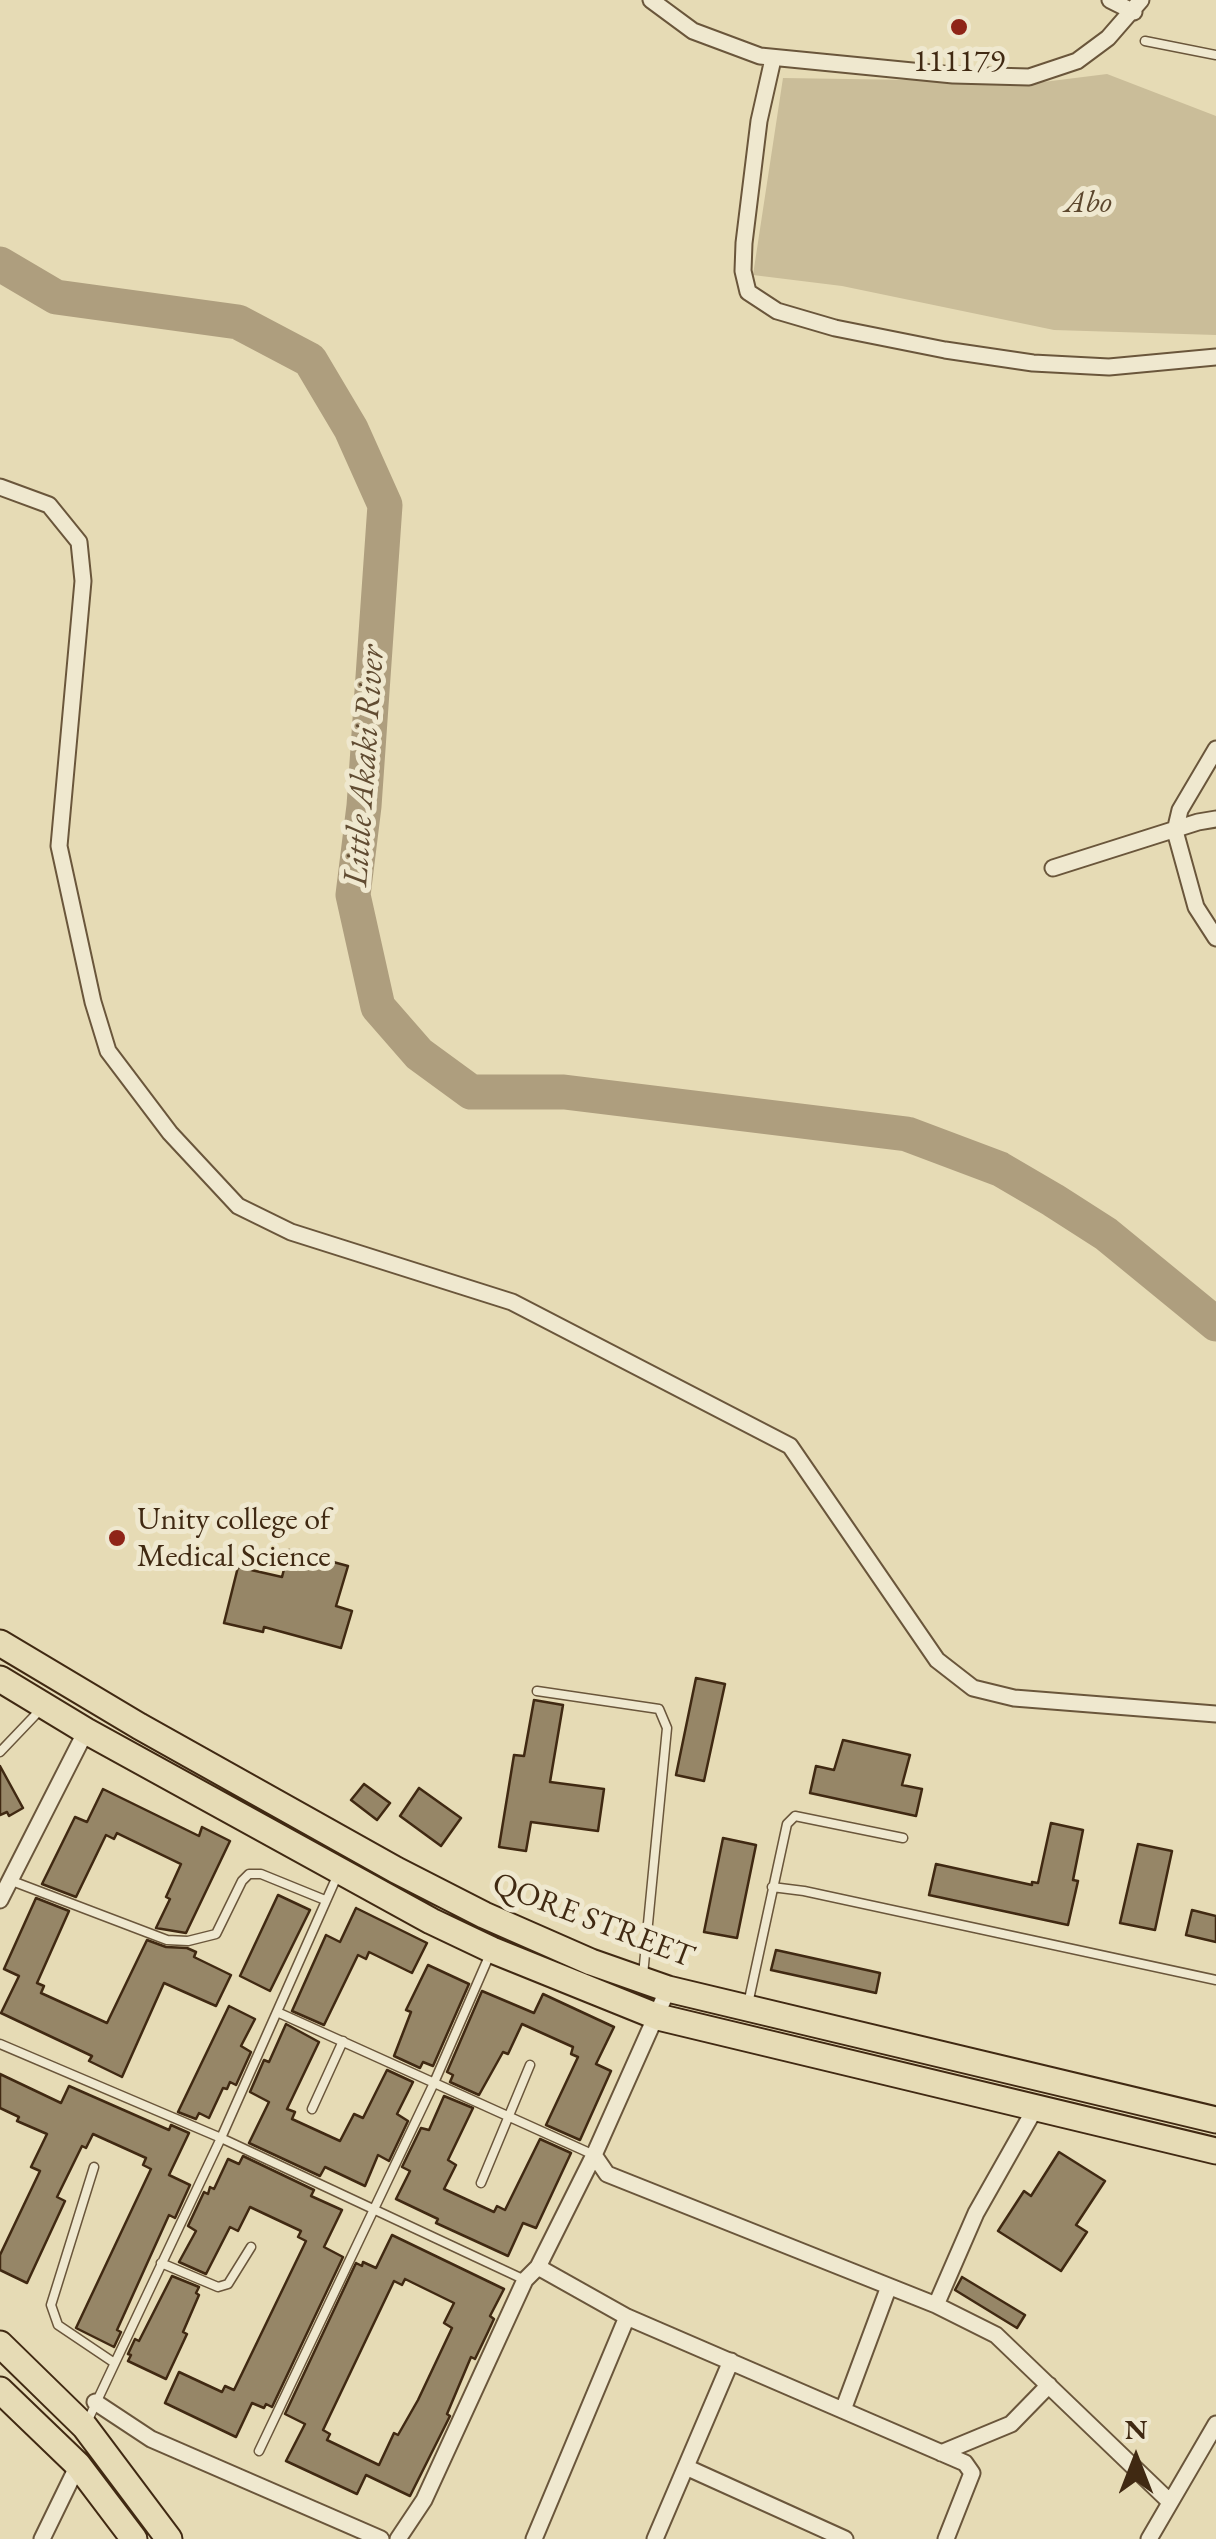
<!DOCTYPE html>
<html>
<head>
<meta charset="utf-8">
<style>
	body { margin:0 }
	#map { position:relative; width:1216px; height:2539px; overflow:hidden; background:#e6dbb5; font-family:"EB Garamond",serif }
	canvas { display:block }
	.north { position:absolute; left:1086px; top:2409px; width:100px; height:100px; -webkit-text-stroke:8px #efe8cf; paint-order:stroke; rotate:0deg; font-size:28px; font-weight:700; line-height:40px; text-align:center; color:#402912 }
	.north::after { content:''; display:block; margin:auto; width:35px; height:45px; background:#402912; clip-path:polygon(50% 0,100% 100%,50% 72%,0 100%) }
</style>
</head>
<body>
<div id="map">
<canvas width="1216" height="2539"></canvas>
<div class="north">N</div>
</div>
<script>
const g = document.querySelector('canvas').getContext('2d');
g.lineJoin = 'round';
function fill(path, color) {
  g.fillStyle = color;
  g.fill(path, 'evenodd');
}
function poly(rows) {
  const path = new Path2D();
  for (const r of rows) {
    path.moveTo(r[0], r[1]);
    for (let i = 2; i < r.length; i += 2) path.lineTo(r[i], r[i + 1]);
  }
  return path;
}
function trace(path, color, width, dash) {
  g.strokeStyle = color;
  g.lineWidth = width;
  g.lineCap = dash ? 'butt' : 'round';
  g.setLineDash(dash || []);
  g.stroke(path);
}
function drawText(font, color, halo, rows, align = 'center') {
  g.font = font + ' "EB Garamond",serif';
  g.lineWidth = 10;
  g.setLineDash([]);
  g.textBaseline = 'middle';
  g.strokeStyle = halo;
  g.fillStyle = color;
  for (const [text, x, y, turn = 0] of rows) {
    g.save();
    g.translate(x, y);
    g.rotate((+turn || 0) * Math.PI / 180);
    g.textAlign = isNaN(turn) ? turn : align;
    if (halo) g.strokeText(text, 0, 0);
    g.fillText(text, 0, 0);
    g.restore();
  }
}
fill(poly([
	[1107,74,1216,116,1216,335,1054,330,842,286,753,275,783,78,1043,82]
]), '#cabd99');
trace(poly([
	[0,264,56,297,238,322,310,360,351,429,385,505,364,806,353,895,378,1007,419,1054,471,1092,564,1092,907,1134,1000,1169,1053,1200,1106,1234,1216,1324]
]), '#ae9e7e', 35);
const building = poly([
	[289,1550,348,1566,336,1606,352,1611,341,1648,264,1627,263,1632,224,1623,238,1567,282,1577,289,1550],
	[696,1678,725,1684,704,1781,676,1775,696,1678],
	[534,1700,563,1705,550,1782,604,1789,598,1831,531,1822,526,1851,499,1847,514,1755,524,1756,534,1700],
	[843,1740,910,1755,902,1785,922,1789,916,1816,810,1793,816,1766,834,1770,843,1740],
	[0,1766,23,1808,9,1816,7,1812,0,1815,0,1766],
	[364,1784,390,1803,377,1820,351,1800,364,1784],
	[419,1788,461,1818,441,1846,400,1816,419,1788],
	[103,1789,199,1836,202,1827,230,1841,186,1933,156,1928,170,1899,166,1897,181,1864,117,1833,114,1839,106,1835,76,1897,42,1884,75,1817,87,1822,103,1789],
	[1051,1823,1083,1830,1073,1880,1078,1881,1068,1925,929,1895,936,1864,1032,1885,1032,1882,1038,1883,1051,1823],
	[723,1838,756,1845,737,1938,704,1932,723,1838],
	[1138,1844,1172,1851,1155,1930,1120,1923,1138,1844],
	[278,1895,310,1910,270,1991,240,1976,278,1895],
	[36,1898,69,1911,37,1983,44,1986,41,1993,107,2023,147,1940,166,1947,187,1948,196,1952,194,1957,231,1975,216,2006,164,1983,122,2077,89,2061,92,2056,1,2013,19,1976,4,1969,36,1898],
	[356,1908,427,1943,412,1973,369,1952,366,1959,358,1955,324,2025,292,2011,326,1935,340,1942,356,1908],
	[1192,1910,1216,1916,1216,1942,1186,1935,1192,1910],
	[776,1950,880,1973,876,1993,771,1970,776,1950],
	[428,1965,469,1984,433,2066,423,2062,420,2068,394,2056,411,2012,406,2010,428,1965],
	[482,1991,534,2013,543,1994,614,2027,596,2064,611,2071,580,2140,546,2125,578,2057,571,2054,573,2047,522,2024,508,2054,503,2052,479,2095,450,2082,453,2075,447,2072,482,1991],
	[229,2006,255,2019,241,2046,251,2052,236,2085,230,2082,227,2089,223,2088,209,2118,199,2113,196,2119,178,2112,229,2006],
	[286,2024,319,2042,287,2109,295,2112,292,2119,340,2141,354,2114,363,2118,387,2070,413,2082,397,2114,408,2121,389,2161,378,2155,365,2186,325,2167,320,2176,249,2143,269,2102,250,2092,264,2060,269,2062,286,2024],
	[0,2074,61,2103,69,2086,169,2130,171,2125,189,2133,169,2175,190,2185,175,2218,169,2215,117,2330,121,2332,114,2347,76,2328,151,2169,143,2165,146,2158,93,2134,86,2148,82,2146,57,2197,65,2201,27,2283,0,2270,0,2255,40,2171,31,2167,47,2134,17,2121,19,2117,0,2108,0,2074],
	[444,2096,473,2108,448,2160,456,2165,444,2189,494,2212,497,2206,505,2210,540,2139,571,2153,536,2228,523,2223,508,2256,436,2223,438,2219,396,2199,410,2171,402,2167,421,2128,429,2130,444,2096],
	[1059,2152,1105,2181,1076,2225,1087,2232,1061,2271,998,2231,1024,2191,1031,2196,1059,2152],
	[243,2156,314,2190,311,2196,342,2210,324,2247,343,2257,272,2407,266,2404,264,2408,252,2403,236,2437,165,2403,179,2372,222,2392,225,2386,234,2390,306,2241,298,2237,301,2231,250,2207,238,2231,230,2227,206,2274,179,2262,196,2231,188,2226,204,2192,208,2194,210,2187,214,2189,228,2159,239,2164,243,2156],
	[392,2235,504,2289,490,2316,494,2319,487,2334,475,2359,471,2357,447,2414,450,2416,410,2496,366,2475,357,2494,286,2461,305,2424,285,2414,356,2263,362,2266,363,2262,376,2268,392,2235],
	[405,2279,454,2303,444,2323,452,2328,418,2400,398,2435,394,2433,379,2465,327,2440,330,2434,323,2430,394,2281,402,2285,405,2279],
	[172,2276,199,2287,196,2293,199,2295,183,2332,187,2334,166,2379,128,2361,131,2355,128,2354,135,2339,139,2341,172,2276],
	[962,2277,1025,2315,1017,2328,955,2290,962,2277]
]);
fill(building, '#968667');
trace(building, '#402912', 2.5);
const service = poly([
	[1145,41,1216,55],
	[537,1691,659,1709,667,1728,643,1975],
	[0,1752,42,1708],
	[12,1881,167,1940,188,1941,216,1934,242,1881,249,1874,261,1874,325,1900],
	[772,1887,804,1891,1216,1980],
	[748,2004,787,1824,795,1816,903,1838],
	[277,2012,594,2155],
	[0,2044,221,2138,525,2280],
	[312,2109,343,2041],
	[94,2167,51,2305,58,2325,113,2362],
	[481,2183,530,2065],
	[161,2263,218,2287,228,2284,251,2247],
	[88,2420,221,2138,338,1874],
	[259,2451,433,2085,490,1954]
]);
const minor = poly([
	[651,0,693,31,760,56,953,75,1029,77,1077,61,1108,38,1141,0],
	[1110,0,1134,12],
	[773,59,759,121,744,243,743,271,748,292,777,311,835,328,945,350,1033,363,1109,367,1216,357],
	[0,487,49,505,79,542,83,581,59,846,93,1002,108,1051,170,1133,238,1206,291,1232,512,1302,790,1446,937,1660,973,1688,1014,1698,1216,1714],
	[1216,749,1180,810,1175,831,1196,907,1216,938],
	[1053,868,1198,822,1216,819],
	[0,1900,86,1731],
	[594,2155,607,2174,936,2305,996,2335,1169,2501],
	[538,2267,627,2317,965,2463,972,2473,946,2539],
	[936,2305,976,2213,1036,2107],
	[95,2402,151,2439,381,2539],
	[843,2410,888,2289],
	[941,2453,1011,2424,1049,2385],
	[688,2468,845,2539],
	[42,2539,78,2465],
	[398,2539,424,2500,525,2280,538,2267,594,2155,668,1989],
	[534,2539,627,2317],
	[655,2539,731,2361],
	[1149,2539,1216,2424]
]);
const primary = poly([
	[0,1643,139,1726,396,1870,484,1915,591,1962,668,1989,1216,2120],
	[0,1679,86,1731,431,1921,492,1950,658,2017,1216,2151],
	[0,2344,85,2427,169,2539],
	[0,2390,78,2465,134,2539]
]);
trace(service, '#6a563b', 11);
trace(minor, '#6a563b', 19);
trace(primary, '#402912', 29);
trace(service, '#efe8cf', 8);
trace(minor, '#efe8cf', 15);
trace(primary, '#e6dbb5', 25);
for (const [x, y, r, color] of [
	[959,27,10,"#8f2418"],
	[117,1538,10,"#8f2418"]
]) {
  const dot = new Path2D();
  dot.arc(x, y, r, 0, 2 * Math.PI);
  g.fillStyle = color;
  g.fill(dot);
  trace(dot, '#efe8cf', 4);
}
drawText('32px', '#402912', '#efe8cf', [
	["111179",959,62],
	["Unity college of",137,1520,"left"],
	["Medical Science",137,1557,"left"]
]);
drawText('italic 32px', '#5c472d', '#efe8cf', [
	["Abo",1088,203]
]);
drawText('32px', '#402912', '#efe8cf', [
	["QORE STREET",593,1921,21]
]);
drawText('italic 35px', '#614c32', '#efe8cf', [
	["Little Akaki River",365,766,-86]
]);
</script>
</body>
</html>
